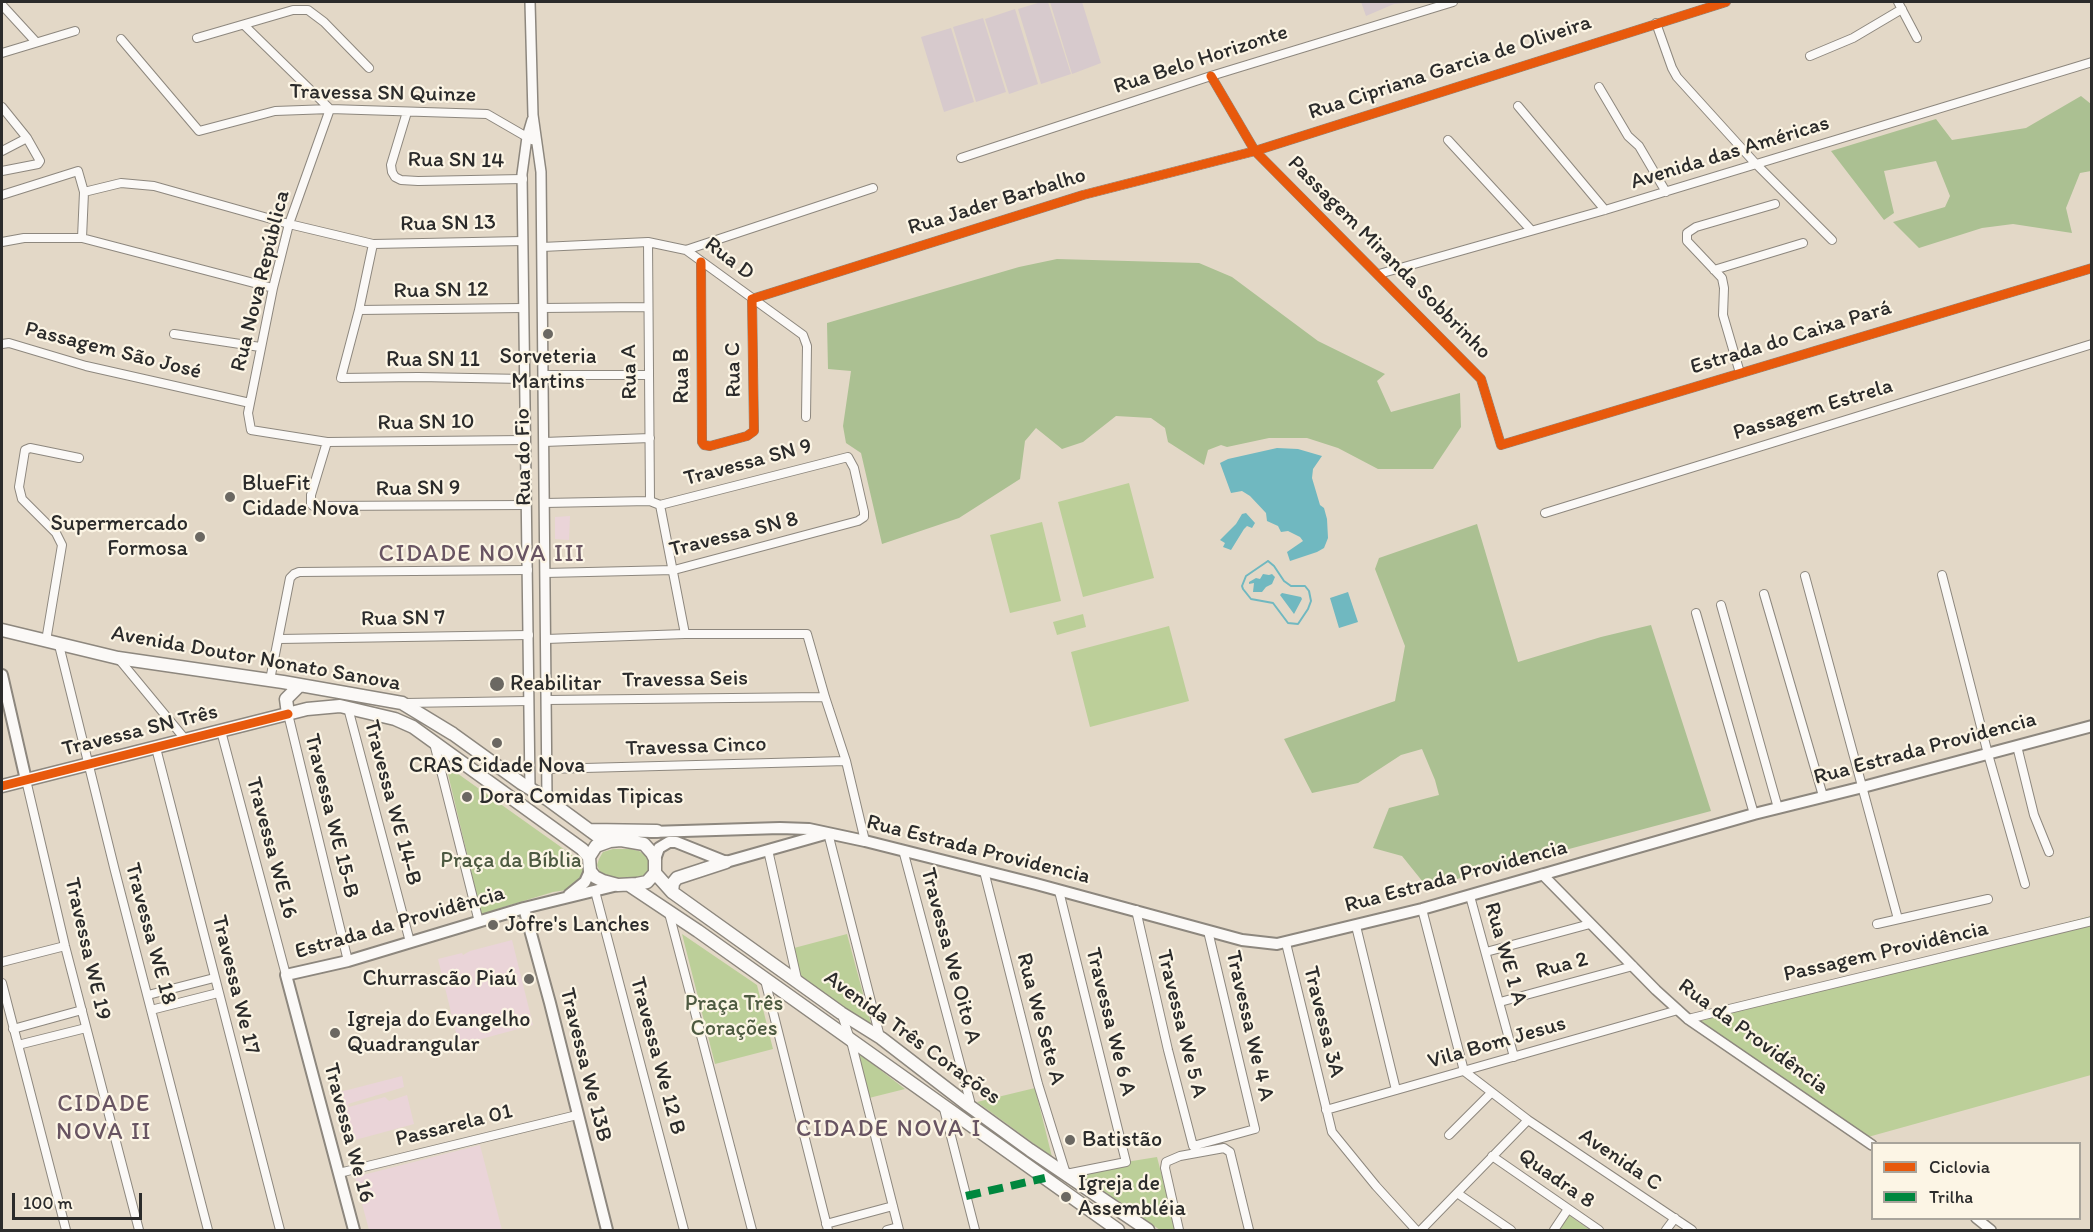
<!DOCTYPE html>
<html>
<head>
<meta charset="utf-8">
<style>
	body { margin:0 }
	#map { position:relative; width:2093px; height:1232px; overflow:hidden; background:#e3d8c7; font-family:Itim,sans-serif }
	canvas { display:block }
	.frame { position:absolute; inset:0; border:3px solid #2b2b2b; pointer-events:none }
	.legend { position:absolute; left:1871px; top:1142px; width:210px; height:78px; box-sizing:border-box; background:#fcf5e5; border:2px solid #a8a49b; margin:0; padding:8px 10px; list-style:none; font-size:18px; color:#2b2b2b }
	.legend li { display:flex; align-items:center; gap:12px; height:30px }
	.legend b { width:30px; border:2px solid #a8a49b }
	.scale { position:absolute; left:12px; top:1193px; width:130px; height:27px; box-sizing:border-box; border:3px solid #2b2b2b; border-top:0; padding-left:8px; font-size:18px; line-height:21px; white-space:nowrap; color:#2b2b2b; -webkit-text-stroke:4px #fcf5e5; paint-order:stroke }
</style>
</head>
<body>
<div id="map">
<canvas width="2093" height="1232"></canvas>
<div class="frame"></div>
<ul class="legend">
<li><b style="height:8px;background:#e8590c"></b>Ciclovia</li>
<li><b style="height:8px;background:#00873e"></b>Trilha</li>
</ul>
<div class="scale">100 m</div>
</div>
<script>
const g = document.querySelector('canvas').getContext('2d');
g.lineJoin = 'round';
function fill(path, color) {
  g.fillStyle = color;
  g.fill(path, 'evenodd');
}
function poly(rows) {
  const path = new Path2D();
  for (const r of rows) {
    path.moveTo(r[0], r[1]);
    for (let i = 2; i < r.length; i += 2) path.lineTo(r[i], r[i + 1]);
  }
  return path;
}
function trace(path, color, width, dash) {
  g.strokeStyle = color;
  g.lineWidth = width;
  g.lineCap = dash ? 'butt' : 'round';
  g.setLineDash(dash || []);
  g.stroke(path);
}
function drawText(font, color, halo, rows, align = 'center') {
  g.font = font + ' Itim,sans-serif';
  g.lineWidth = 4.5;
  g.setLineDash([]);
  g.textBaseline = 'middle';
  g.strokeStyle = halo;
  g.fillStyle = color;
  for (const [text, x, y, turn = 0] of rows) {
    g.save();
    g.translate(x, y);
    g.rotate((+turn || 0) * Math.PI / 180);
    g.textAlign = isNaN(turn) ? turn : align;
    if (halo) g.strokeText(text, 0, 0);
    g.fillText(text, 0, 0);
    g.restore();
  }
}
fill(poly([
	[570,516,569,540,555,539,555,517],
	[512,940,533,1025,459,1045,438,959,462,953,463,955,470,951],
	[402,1076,404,1087,348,1104,349,1107,385,1097,389,1101,407,1095,414,1124,355,1140,351,1123,343,1124,336,1093],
	[480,1145,502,1230,369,1230,355,1177]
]), '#ead4d8');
fill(poly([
	[1041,2,1048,2,1071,74,1041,84,1018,9],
	[1050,2,1082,2,1101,63,1072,74],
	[1361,2,1417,2,1394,4,1366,16],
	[1015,9,1038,84,1009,94,985,19],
	[983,18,1006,92,976,102,953,27],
	[951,28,974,102,944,112,921,37]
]), '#d7cacd');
fill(poly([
	[1129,483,1154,578,1083,597,1058,502],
	[1042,522,1061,601,1010,613,990,535],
	[1083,614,1086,627,1057,635,1053,622],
	[1169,626,1189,701,1090,727,1071,652],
	[449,771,454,771,582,862,585,874,573,889,553,892,497,909,493,914,482,917,448,774],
	[613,849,630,849,639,851,645,855,650,864,648,873,642,877,614,878,600,872,597,865,599,859,603,852],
	[2091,916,2091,1075,1868,1137,1700,1021],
	[682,934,757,985,773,1049,715,1064],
	[847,934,872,1027,802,981,794,948],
	[861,1055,905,1089,869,1098,858,1058],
	[1035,1088,1052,1157,977,1102],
	[1157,1157,1176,1230,1160,1230,1082,1176,1126,1162],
	[1567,1214,1590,1230,1555,1230]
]), '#bccf99');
fill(poly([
	[2081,96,2091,104,2091,171,2080,173,2066,208,2072,233,2013,224,1982,228,1919,248,1893,222,1945,207,1950,196,1936,161,1884,171,1894,213,1884,220,1831,151,1936,119,1952,140,2026,128],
	[1057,259,1199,263,1232,277,1318,341,1385,374,1377,381,1391,412,1460,393,1461,427,1433,469,1378,469,1338,448,1307,438,1269,438,1227,447,1221,445,1208,450,1204,465,1168,442,1165,428,1151,418,1116,416,1083,442,1062,449,1036,428,1025,441,1020,479,959,518,882,544,861,453,846,443,843,426,851,371,828,369,827,323,1019,267],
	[1477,524,1518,662,1601,637,1651,625,1711,811,1427,887,1402,856,1373,848,1389,808,1439,795,1435,780,1422,749,1401,755,1358,783,1312,793,1284,739,1395,701,1405,646,1375,569,1379,558]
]), '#abc092');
fill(poly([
	[1277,448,1298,449,1322,456,1313,469,1312,478,1320,505,1324,508,1327,519,1328,538,1324,548,1317,552,1290,561,1287,552,1303,541,1300,537,1288,531,1281,532,1278,526,1267,521,1266,513,1250,496,1242,491,1231,493,1220,463,1228,459],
	[1246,513,1255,523,1252,528,1247,526,1244,529,1231,550,1223,547,1225,543,1220,540,1236,524,1242,514],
	[1263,574,1269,575,1272,574,1275,577,1272,584,1266,587,1262,592,1253,592,1254,583,1249,584,1249,582,1256,578,1260,579],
	[1348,592,1358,622,1339,628,1330,598],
	[1282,593,1301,597,1302,599,1294,614,1280,595]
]), '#70b8c0');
trace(poly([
	[1268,561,1274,566,1284,581,1291,586,1305,586,1309,591,1311,601,1308,609,1298,624,1288,623,1273,603,1251,599,1243,589,1242,586,1246,576,1268,561]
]), '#70b8c0', 2);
const minor = poly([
	[1898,2,1917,38],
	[2,5,36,42],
	[1656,23,1672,68,1677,77,1755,163,1832,240],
	[244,25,330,109],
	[197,38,293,10,308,10,324,22,369,68],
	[121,39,199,131,275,111,330,109,487,114,532,140],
	[2,53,75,31],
	[1810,56,1853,38,1902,9],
	[1211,76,1255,151,1481,379,1501,445,2092,268],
	[1599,87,1628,136,1639,146,1666,192],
	[1518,106,1605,210],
	[2,107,27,138,40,161,38,164,2,171],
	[330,109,289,224,273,288,248,413,251,430,327,442,526,440],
	[407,112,391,165,392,172,395,177,401,180,418,181,523,179],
	[1448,140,1531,230],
	[2,151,27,138],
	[961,158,1211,76,1453,2],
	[84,192,121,183,154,186,289,224,373,244,523,241],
	[2,195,78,171,84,192,82,238],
	[2,242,24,238,82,238,273,288],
	[648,242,650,501],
	[373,244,359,310,341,378,418,377,524,379],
	[542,247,648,242,686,250,803,335,807,346,806,417],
	[686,250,873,188],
	[701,262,702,442,704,445,710,446,747,436,754,431,752,299,1083,195,1255,151,1726,2],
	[1714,270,1803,243],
	[1379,274,1605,210,2092,62],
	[542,308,647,307],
	[359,310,523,308],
	[174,334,260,347],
	[2,344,9,343,86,366,250,403],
	[1740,373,1723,315,1724,288,1722,278,1687,241,1687,233,1696,227,1775,204],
	[543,375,648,375],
	[327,442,311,495,311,504,313,506,526,505],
	[544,442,650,438],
	[544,503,650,501,660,505],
	[660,505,685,634],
	[1545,513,2092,344],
	[545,573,674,570,858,521,864,517,864,512,854,468,848,457,660,505],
	[1942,575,1988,754,2025,884],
	[1805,576,1898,919],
	[1764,594,1823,796],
	[1721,605,1778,808],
	[1696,613,1754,814],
	[279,639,529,635],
	[546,639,685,634,807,634,825,697,846,761,865,841],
	[46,641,62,545,56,533,22,499,19,487,25,450,30,448,79,458],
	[59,645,115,871,208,1230],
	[118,658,185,739],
	[270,680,290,578,294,574,299,572,528,570],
	[546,700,825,697],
	[405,703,529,701],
	[348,708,410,942],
	[288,714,348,961],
	[221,731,286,975],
	[434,743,479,922],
	[2017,746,2034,815,2049,852],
	[156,748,280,1230],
	[547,769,846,761],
	[26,780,65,946,139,1230],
	[828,833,880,1037],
	[768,850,797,979],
	[903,850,970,1101,968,1105],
	[984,871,1038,1084,1066,1174,1126,1162,1059,891],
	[595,891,684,1230],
	[1470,896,1514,1057],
	[1422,909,1464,1071],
	[1136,910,1168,1050,1193,1146],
	[669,913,752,1230],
	[1877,924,1988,899],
	[1356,926,1396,1090],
	[1286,943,1332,1132,1376,1186,1416,1230],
	[1486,952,1590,924],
	[2,962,65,946],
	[765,980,828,1230],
	[2,983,66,1230],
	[148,995,214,978],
	[1500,1002,1633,966],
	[151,1010,218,993],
	[842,1015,852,1045,899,1230],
	[1688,1019,2092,921],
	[13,1029,82,1010],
	[18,1045,86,1028],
	[1464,1071,1528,1120,1692,1230],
	[943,1105,975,1230],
	[1326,1110,1678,1010],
	[1449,1135,1491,1093],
	[1193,1146,1255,1129,1208,931],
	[1492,1156,1599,1230],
	[339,1173,577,1115],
	[1457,1193,1511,1230],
	[826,1224,893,1206],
	[887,1230,898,1227],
	[1179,1230,1165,1168,1166,1162,1180,1156,1224,1148,1230,1152,1249,1230],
	[1421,1230,1528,1120],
	[1554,1230,1568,1209],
	[1666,1230,1675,1218]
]);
const tertiary = poly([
	[530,2,533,115,541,172,547,799],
	[530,789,522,174,527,137,532,120],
	[1542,874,1656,990,1688,1019,1872,1145],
	[1976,1218,1991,1230]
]);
const secondary = poly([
	[2,675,26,780],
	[651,832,780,828,809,829,865,841,1036,884,1242,940,1277,944,1422,909,1754,814,1863,787,2092,726],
	[655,859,659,848,669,842,676,842,726,862,825,834],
	[569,895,585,882,590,871],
	[524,908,550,1003,607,1230],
	[354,1230,286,975,348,961,524,908,618,885]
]);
const primary = poly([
	[2,630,118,658,283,682,402,703,453,734,521,783,547,799,596,835,610,841],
	[288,714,286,699,299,686],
	[2,786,307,709,340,706,395,719,413,727,582,849,589,857],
	[590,830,657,831],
	[621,840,644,844,652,853,655,859,655,873,647,882,637,884,618,885,603,881,595,877,590,871,589,857,596,846,610,841,621,840],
	[655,873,672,892,841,1013,881,1038,968,1105,1030,1150,1148,1230],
	[629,885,698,931,1118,1230],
	[672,892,673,883,677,878,726,862]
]);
trace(minor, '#8d877e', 10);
trace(tertiary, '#8d877e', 12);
trace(secondary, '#8d877e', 14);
trace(primary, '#8d877e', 15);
trace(minor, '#fbf9f7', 8);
trace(tertiary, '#fbf9f7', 9);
trace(secondary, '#fbf9f7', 10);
trace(primary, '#fbf9f7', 12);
trace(poly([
	[966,1196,1045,1178]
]), '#00873e', 8, [15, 8]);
trace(poly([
	[1211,76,1255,151,1481,379,1501,445,2092,268],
	[701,262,702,442,704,445,710,446,747,436,754,431,752,299,1083,195,1255,151,1726,2],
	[2,786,288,714]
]), '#e8590c', 9);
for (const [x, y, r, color] of [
	[548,334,6,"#6b6862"],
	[230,497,6,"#6b6862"],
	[200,537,6,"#6b6862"],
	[497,684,8,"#6b6862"],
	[497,743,6,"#6b6862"],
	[467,797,6,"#6b6862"],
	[493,925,6,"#6b6862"],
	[529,979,6,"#6b6862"],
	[335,1033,6,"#6b6862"],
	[1070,1140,6,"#6b6862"],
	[1066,1197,6,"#6b6862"]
]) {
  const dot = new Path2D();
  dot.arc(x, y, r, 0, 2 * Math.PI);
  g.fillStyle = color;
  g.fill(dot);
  trace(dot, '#fcf5e5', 2);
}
drawText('22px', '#2b2b2b', '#fcf5e5', [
	["Rua Belo Horizonte",1201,60,-18],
	["Rua Cipriana Garcia de Oliveira",1450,68,-18],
	["Travessa SN Quinze",383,94,1],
	["Avenida das Américas",1730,153,-17],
	["Rua SN 14",456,161,1],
	["Rua Jader Barbalho",997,202,-17],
	["Rua SN 13",448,224,-1],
	["Passagem Miranda Sobbrinho",1389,258,45],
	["Rua D",729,259,37],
	["Rua Nova República",261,281,-76],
	["Rua SN 12",441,291,-1],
	["Estrada do Caixa Pará",1791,338,-17],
	["Passagem São José",113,351,14],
	["Rua SN 11",433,360],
	["Rua C",734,370,-91],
	["Rua A",630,372,-91],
	["Rua B",682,376,-90],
	["Passagem Estrela",1813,410,-17],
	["Rua SN 10",426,423,-1],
	["Rua do Fio",524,457,-91],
	["Travessa SN 9",748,463,-15],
	["Rua SN 9",418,489,-1],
	["Travessa SN 8",734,535,-14],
	["Rua SN 7",403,619,-1],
	["Avenida Doutor Nonato Sanova",256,659,10],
	["Travessa Seis",685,680,-1],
	["Travessa SN Três",140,731,-14],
	["Travessa Cinco",696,747,-2],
	["Rua Estrada Providencia",1925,749,-15],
	["Travessa WE 14-B",392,803,75],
	["Travessa WE 15-B",331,816,76],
	["Travessa WE 16",271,848,75],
	["Rua Estrada Providencia",978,850,14],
	["Rua Estrada Providencia",1456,877,-15],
	["Estrada da Providência",400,923,-16],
	["Travessa WE 18",150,934,75],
	["Travessa WE 19",87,949,77],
	["Passagem Providência",1886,952,-13],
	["Rua WE 1 A",1505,954,74],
	["Travessa We Oito A",950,956,75],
	["Rua 2",1562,966,-15],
	["Travessa We 17",235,985,76],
	["Rua We Sete A",1040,1019,75],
	["Travessa We 6 A",1110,1022,76],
	["Travessa 3A",1323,1022,76],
	["Travessa We 5 A",1181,1024,76],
	["Travessa We 4 A",1249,1026,77],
	["Rua da Providência",1753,1037,36],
	["Avenida Três Corações",912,1038,36],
	["Vila Bom Jesus",1497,1043,-16],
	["Travessa We 12 B",657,1056,75],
	["Travessa We 13B",585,1065,76],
	["Passarela 01",454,1126,-14],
	["Travessa We 16",348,1133,75],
	["Avenida C",1620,1160,34],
	["Quadra 8",1556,1179,35]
]);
drawText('22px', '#2b2b2b', '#fcf5e5', [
	["Sorveteria",548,357,"center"],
	["Martins",548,382,"center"],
	["BlueFit",242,484],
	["Cidade Nova",242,509],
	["Supermercado",188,524,"right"],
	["Formosa",188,549,"right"],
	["Reabilitar",510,684],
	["CRAS Cidade Nova",497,766,"center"],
	["Dora Comidas Tipicas",479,797],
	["Jofre's Lanches",505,925],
	["Churrascão Piaú",517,979,"right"],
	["Igreja do Evangelho",347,1020],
	["Quadrangular",347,1045],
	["Batistão",1082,1140],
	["Igreja de",1078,1184],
	["Assembléia",1078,1209]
], 'left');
drawText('22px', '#4d5a41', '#fcf5e5', [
	["Praça da Bíblia",511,861],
	["Praça Três",734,1004],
	["Corações",734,1029]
]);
g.letterSpacing = '1.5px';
drawText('24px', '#685462', '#fcf5e5', [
	["CIDADE NOVA III",482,555],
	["CIDADE",104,1105],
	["NOVA II",104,1133],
	["CIDADE NOVA I",889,1130]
]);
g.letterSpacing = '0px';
</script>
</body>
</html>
